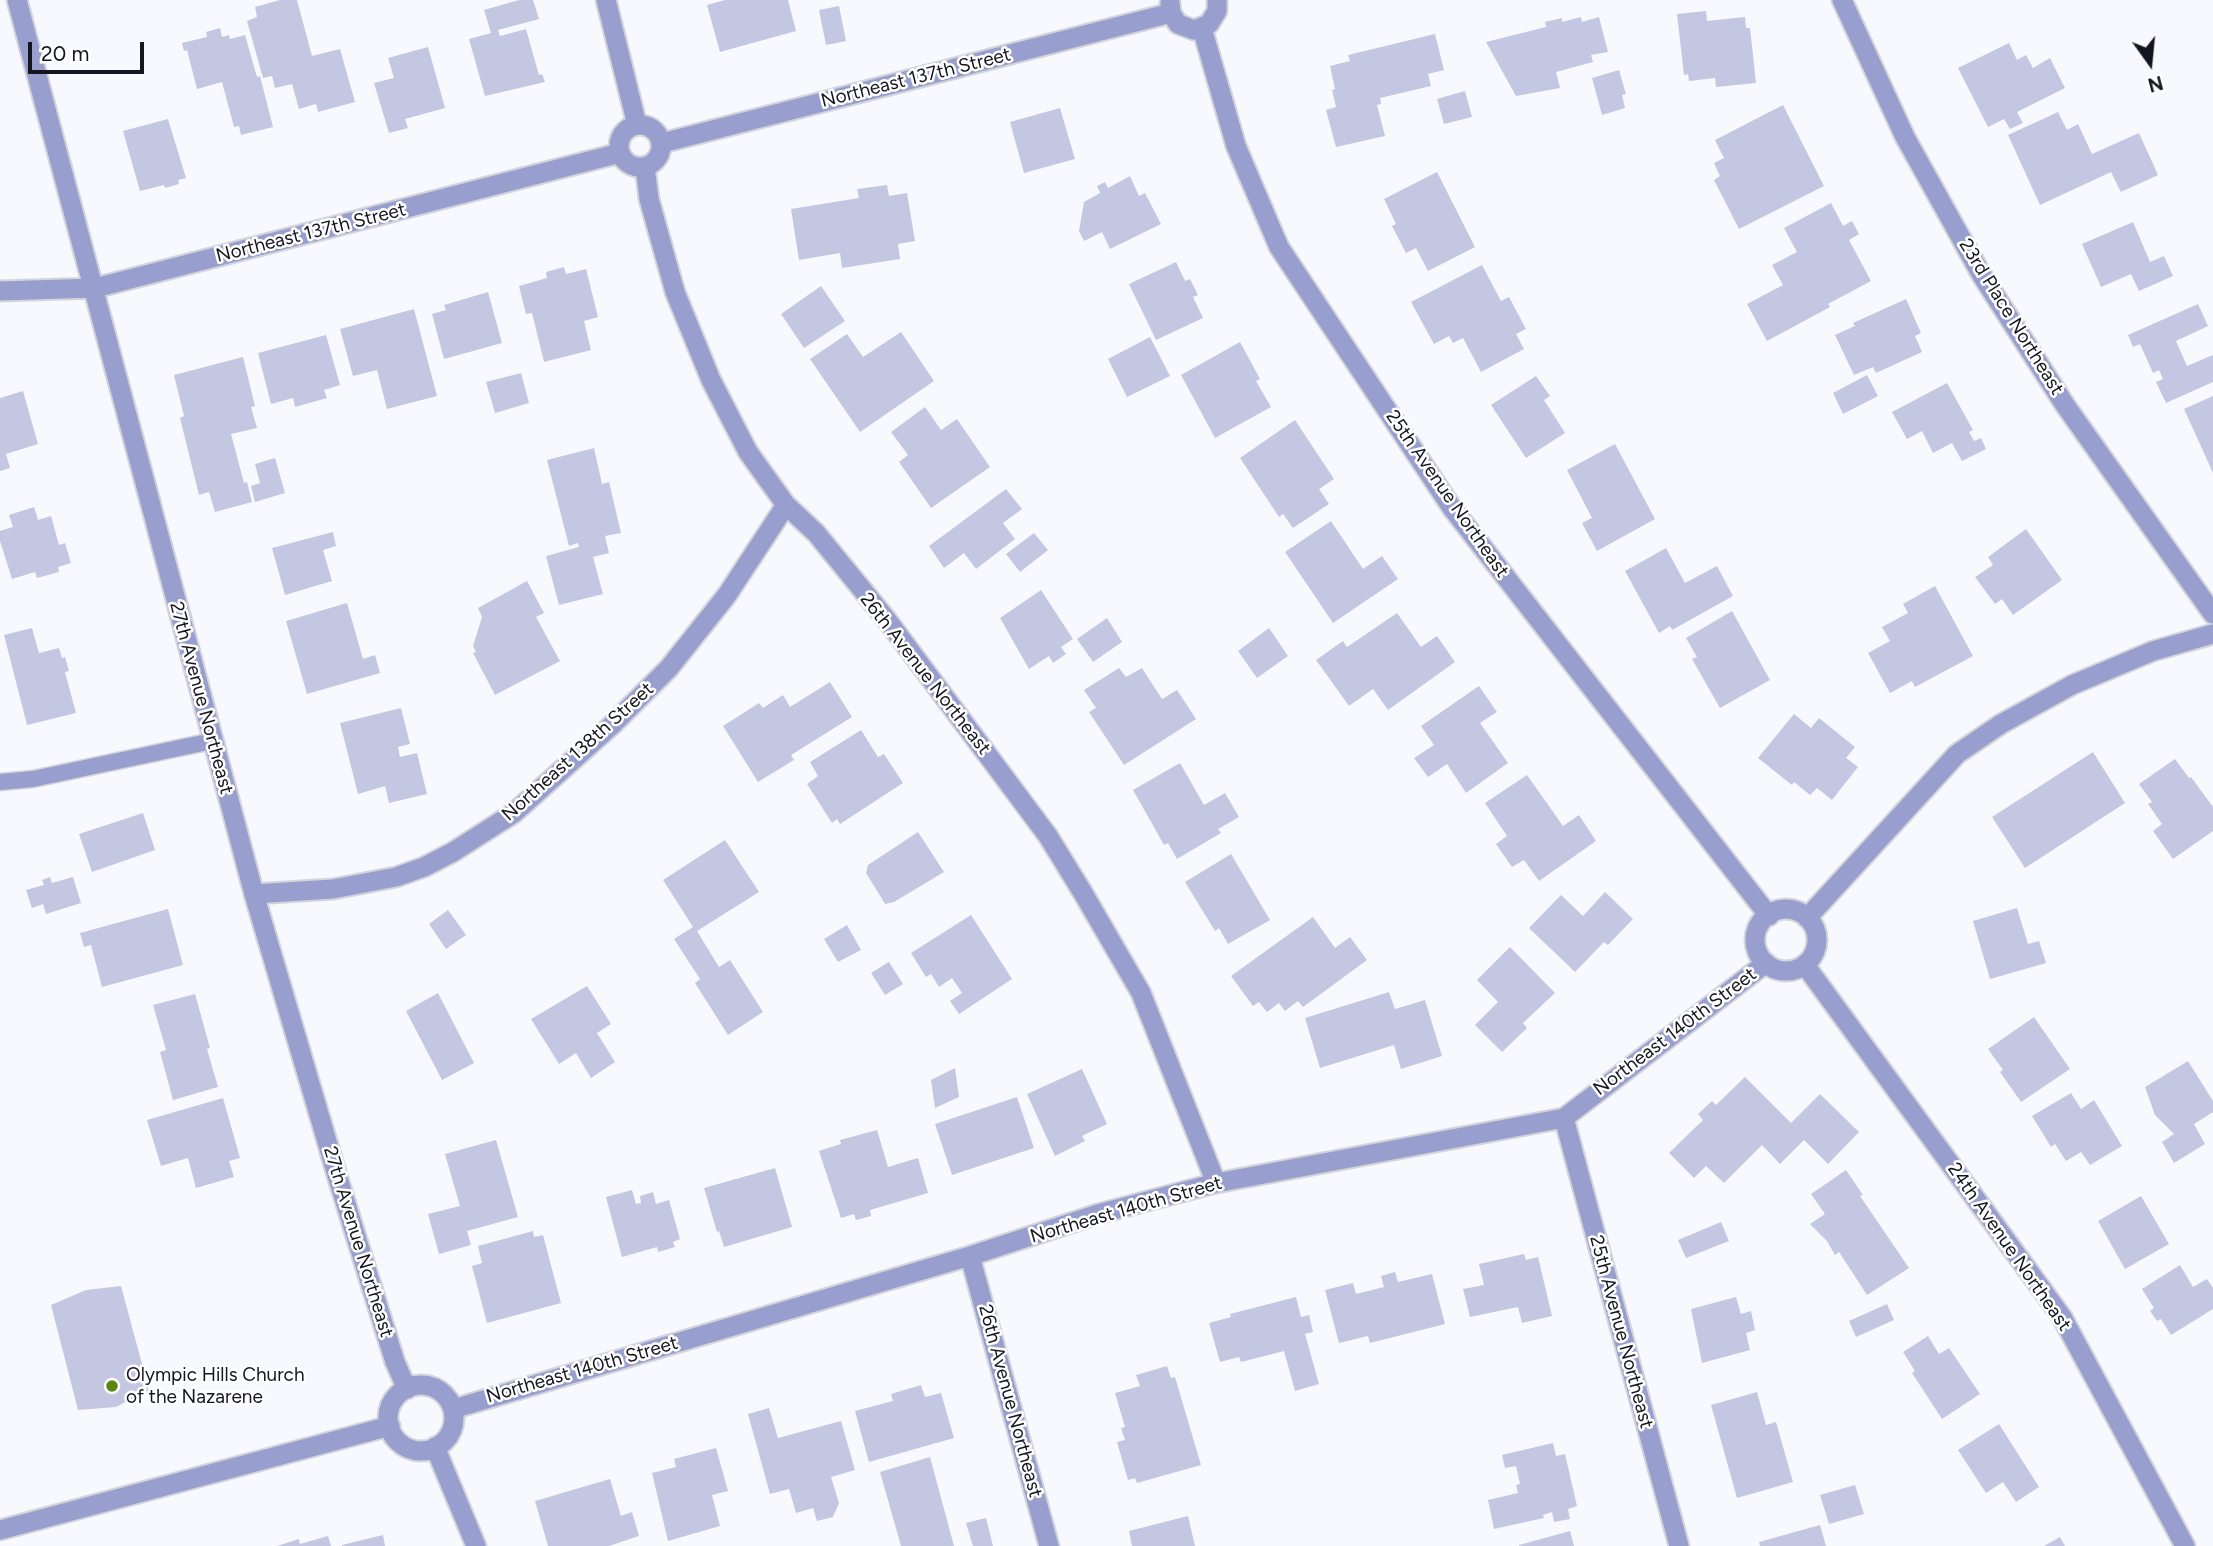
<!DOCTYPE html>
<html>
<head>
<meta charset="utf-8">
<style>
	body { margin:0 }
	#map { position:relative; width:2213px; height:1546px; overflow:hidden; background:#f8f9ff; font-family:Figtree,sans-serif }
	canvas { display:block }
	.north { position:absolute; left:2115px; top:28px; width:70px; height:70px; -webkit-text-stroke:5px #fff; paint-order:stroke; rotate:165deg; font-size:19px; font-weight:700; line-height:28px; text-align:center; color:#14151e }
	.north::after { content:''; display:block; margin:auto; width:24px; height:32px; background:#14151e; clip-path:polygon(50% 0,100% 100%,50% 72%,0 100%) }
	.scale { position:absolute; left:28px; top:42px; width:116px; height:32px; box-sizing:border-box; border:4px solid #14151e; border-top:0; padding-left:9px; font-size:21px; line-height:24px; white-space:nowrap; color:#14151e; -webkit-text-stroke:5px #fff; paint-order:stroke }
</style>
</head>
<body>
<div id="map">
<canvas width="2213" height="1546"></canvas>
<div class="north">N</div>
<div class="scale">20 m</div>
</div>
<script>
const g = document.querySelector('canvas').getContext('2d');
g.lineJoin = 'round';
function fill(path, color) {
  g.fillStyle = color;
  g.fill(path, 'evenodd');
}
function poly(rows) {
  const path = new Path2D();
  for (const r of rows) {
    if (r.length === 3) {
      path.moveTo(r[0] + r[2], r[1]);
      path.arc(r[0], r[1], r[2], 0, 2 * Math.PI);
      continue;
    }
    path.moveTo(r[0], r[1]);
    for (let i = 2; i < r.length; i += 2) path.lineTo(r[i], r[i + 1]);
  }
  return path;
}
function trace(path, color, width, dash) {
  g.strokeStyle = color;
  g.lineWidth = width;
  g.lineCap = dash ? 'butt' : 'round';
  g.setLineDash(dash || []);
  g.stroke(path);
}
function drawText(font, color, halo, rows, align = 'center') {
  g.font = font + ' Figtree,sans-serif';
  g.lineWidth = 5;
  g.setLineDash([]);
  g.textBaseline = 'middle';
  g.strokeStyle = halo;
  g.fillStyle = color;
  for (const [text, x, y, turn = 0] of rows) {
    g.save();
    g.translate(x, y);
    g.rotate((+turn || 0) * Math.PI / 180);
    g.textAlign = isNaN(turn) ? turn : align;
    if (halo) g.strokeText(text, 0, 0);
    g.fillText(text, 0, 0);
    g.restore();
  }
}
fill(poly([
	[280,0,297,0,312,56,340,49,355,102,318,112,316,104,299,109,292,84,275,88,272,76,263,78,247,21,257,17,255,7],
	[519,0,533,0,539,19,498,30,500,36,526,29,539,75,542,74,545,82,485,96,469,39,491,33,484,10],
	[725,0,788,0,796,31,720,52,707,5],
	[839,6,846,41,826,45,819,10],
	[1706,11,1707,21,1745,17,1746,28,1750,28,1756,83,1716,87,1715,78,1689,81,1688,74,1684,75,1677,14],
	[1581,17,1582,22,1599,17,1608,52,1591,55,1593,62,1556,72,1560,88,1516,96,1486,42,1546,27,1545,22,1562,18,1562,22],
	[220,28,222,37,229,35,230,39,245,35,257,77,260,76,273,127,241,135,239,126,234,127,222,82,197,89,187,50,184,51,182,43,207,37,206,32],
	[1435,34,1444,70,1428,74,1431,86,1380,98,1381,104,1377,105,1385,136,1336,147,1326,110,1336,107,1332,90,1335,89,1330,66,1350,61,1348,55],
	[2009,43,2017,60,2026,55,2033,68,2050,58,2065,88,2017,112,2023,123,2010,129,2004,119,1988,127,1958,68],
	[428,47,445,108,405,119,408,128,389,133,374,83,394,78,388,58],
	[1619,70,1626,94,1622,95,1625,108,1602,115,1592,78],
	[1465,91,1472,117,1444,124,1437,99],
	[1783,105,1824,186,1739,229,1714,180,1720,176,1714,163,1724,158,1715,140],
	[1060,108,1075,159,1024,173,1010,122],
	[2058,112,2067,130,2078,124,2092,154,2139,133,2158,175,2121,192,2111,172,2040,205,2008,135],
	[168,119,186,178,178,180,179,184,165,188,164,185,140,191,123,131],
	[1437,172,1475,247,1428,271,1416,248,1406,253,1392,226,1396,224,1384,199],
	[1130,176,1139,196,1145,193,1161,224,1110,249,1102,232,1084,241,1079,231,1084,202,1100,193,1097,186,1105,182,1108,188],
	[887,185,889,196,907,193,915,241,898,244,900,259,842,268,840,253,799,260,791,209,859,198,857,189],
	[1831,203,1843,226,1852,221,1859,234,1849,240,1871,281,1828,304,1830,307,1767,341,1747,304,1783,285,1772,265,1797,252,1784,228],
	[2133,222,2150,262,2164,256,2173,276,2139,291,2131,274,2101,287,2082,244],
	[1176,262,1185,281,1190,279,1198,295,1193,297,1203,318,1156,340,1129,284],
	[1482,265,1501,301,1509,297,1526,329,1516,334,1524,349,1481,372,1463,338,1453,343,1449,336,1434,344,1411,302],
	[564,267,566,274,586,269,598,317,584,321,591,350,544,362,532,313,526,314,519,286,547,278,546,272],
	[821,286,845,321,804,348,781,314],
	[488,292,502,343,444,359,432,314,446,310,444,305],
	[1906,299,1921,333,1915,336,1922,352,1876,373,1873,367,1854,375,1835,335,1855,326,1853,323],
	[2198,304,2208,326,2176,341,2187,366,2213,355,2213,382,2166,403,2156,382,2163,379,2159,370,2153,373,2140,344,2133,347,2128,335],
	[414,309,437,396,387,409,377,370,353,376,340,329],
	[901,332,934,381,860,432,810,359,847,334,863,357],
	[326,335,340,385,324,390,327,398,295,407,293,398,271,404,258,353],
	[1150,337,1170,376,1127,397,1108,359],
	[1240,342,1260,379,1256,381,1271,407,1215,438,1181,375],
	[243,357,255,406,251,407,257,428,231,434,244,483,247,482,252,502,215,512,209,492,199,495,180,418,184,416,174,375],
	[521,373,529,403,495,413,486,382],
	[1867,375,1878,396,1843,414,1833,393],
	[1536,376,1550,396,1544,400,1565,433,1526,458,1491,405],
	[1947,383,1973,430,1969,432,1974,441,1981,438,1986,449,1962,461,1952,443,1933,453,1922,431,1907,439,1892,412],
	[23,391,38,444,6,454,10,468,0,471,0,398],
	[2213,396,2213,473,2184,409],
	[925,407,941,430,957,419,990,467,931,508,899,462,908,455,891,432],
	[1295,420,1334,479,1319,489,1329,504,1293,528,1283,514,1279,517,1240,458],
	[1615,444,1655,519,1597,551,1582,523,1592,518,1567,470],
	[594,448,602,484,609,482,621,533,605,536,609,553,593,557,603,594,559,605,546,556,579,547,578,543,569,546,547,460],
	[275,458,285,493,255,502,251,486,260,483,255,464],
	[1006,489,1022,509,1003,523,1015,539,976,569,964,553,944,568,929,546],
	[34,507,38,520,51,516,59,545,65,543,71,563,58,567,59,572,37,578,35,572,12,579,0,541,0,531,13,527,9,515],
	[1331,521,1363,569,1382,556,1398,579,1333,623,1285,552],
	[2026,529,2062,580,2013,615,2002,599,1995,604,1975,577,1993,565,1988,557],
	[333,532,336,546,323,550,332,581,285,595,272,548],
	[1034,533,1048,550,1020,572,1006,554],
	[1666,548,1685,583,1717,566,1733,596,1672,630,1670,626,1659,633,1625,571],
	[527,581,544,613,536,617,560,661,495,695,473,653,476,652,473,646,482,617,478,608],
	[1935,586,1973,656,1915,687,1912,681,1890,693,1868,653,1890,641,1882,627,1908,613,1903,604],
	[1041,590,1073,639,1061,647,1066,654,1053,663,1049,656,1029,669,1000,618],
	[347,603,363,659,375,655,380,673,307,694,286,621],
	[1732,611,1770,680,1720,708,1692,659,1697,657,1686,638],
	[1397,613,1421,647,1437,636,1455,662,1388,710,1373,689,1349,706,1316,660,1343,641,1347,647],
	[1107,618,1122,642,1093,662,1077,639],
	[32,628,39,653,59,648,62,658,65,657,69,671,65,672,76,713,27,725,4,635],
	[1269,628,1288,656,1257,678,1238,651],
	[1119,668,1126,677,1142,668,1162,699,1177,690,1196,719,1124,765,1089,712,1096,708,1084,690],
	[830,682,852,717,791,755,794,760,758,782,723,726,759,703,763,708,783,695,790,707],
	[1479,686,1497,712,1480,723,1508,763,1466,793,1447,764,1428,777,1414,758,1434,745,1421,726],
	[401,708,410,744,398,747,400,757,417,753,427,794,389,803,385,786,358,794,340,723],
	[1794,714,1811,728,1819,718,1855,747,1846,758,1858,767,1832,800,1817,788,1810,795,1794,782,1792,785,1758,758],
	[861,730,878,757,884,754,903,783,840,824,837,819,832,823,807,784,818,776,810,762],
	[2093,752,2125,803,2025,868,1992,817],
	[2175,759,2189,778,2191,777,2213,807,2213,831,2173,859,2153,831,2162,824,2148,804,2152,802,2139,784],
	[1180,763,1204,805,1225,793,1239,817,1218,829,1221,833,1177,859,1168,843,1164,845,1133,790],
	[1527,775,1563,826,1579,815,1596,841,1539,881,1524,860,1512,867,1496,844,1507,836,1485,803],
	[143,813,155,850,92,872,79,834],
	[918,832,944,872,894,902,885,904,866,873,868,865],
	[725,840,759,892,697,931,719,967,730,960,763,1012,728,1035,695,983,700,979,674,939,693,927,663,880],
	[1231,854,1270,920,1228,944,1219,928,1215,931,1185,882],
	[50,877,52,883,73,877,81,903,46,914,43,904,32,908,26,890,44,885,42,880],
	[1605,892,1633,919,1608,945,1604,942,1575,972,1529,928,1561,895,1583,916],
	[2017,908,2028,944,2039,941,2046,963,1990,979,1973,921],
	[168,909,183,965,102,987,91,945,84,947,80,933],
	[448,910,466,935,446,949,429,924],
	[971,915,1012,979,959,1014,950,1001,962,993,952,978,939,987,931,974,926,977,911,953],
	[1313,917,1335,948,1350,937,1367,960,1303,1007,1298,1001,1285,1011,1279,1003,1267,1012,1259,1002,1253,1006,1231,976],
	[847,925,861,950,838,962,824,939],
	[1510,947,1555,993,1523,1023,1527,1028,1502,1052,1475,1025,1498,1002,1477,980],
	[889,962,903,984,885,995,871,973],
	[587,986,611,1024,597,1033,615,1062,591,1078,576,1053,559,1064,531,1019],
	[1389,992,1395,1009,1425,1000,1442,1056,1401,1069,1394,1045,1320,1068,1305,1018],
	[438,993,474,1063,442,1080,406,1011],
	[195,994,210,1048,207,1049,218,1087,173,1100,160,1052,166,1050,153,1005],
	[2034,1017,2070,1069,2021,1102,2000,1072,2003,1070,1988,1049],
	[2188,1061,2213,1101,2213,1112,2194,1124,2205,1144,2174,1163,2162,1142,2174,1134,2155,1115,2145,1087],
	[955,1068,959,1097,935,1108,931,1080],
	[1082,1069,1107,1124,1082,1136,1085,1141,1055,1156,1027,1094],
	[1745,1077,1791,1123,1820,1094,1859,1132,1828,1164,1804,1140,1780,1164,1762,1145,1724,1183,1706,1166,1694,1178,1669,1153,1703,1120,1698,1114,1712,1101,1716,1105],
	[2071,1093,2081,1109,2094,1100,2122,1146,2090,1165,2081,1152,2066,1161,2055,1144,2051,1147,2032,1116],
	[1017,1097,1034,1148,952,1175,935,1124],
	[223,1098,240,1158,229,1161,234,1177,196,1188,188,1158,161,1166,147,1120],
	[877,1130,888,1167,918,1158,928,1193,870,1210,871,1216,856,1220,854,1214,841,1218,819,1151,841,1144,840,1140],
	[496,1140,518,1217,467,1231,471,1245,439,1254,428,1214,460,1206,445,1154],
	[775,1168,792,1227,724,1247,719,1231,717,1232,704,1188],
	[1846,1170,1863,1195,1860,1196,1909,1268,1867,1295,1839,1252,1835,1255,1827,1241,1810,1224,1825,1214,1811,1194],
	[632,1190,636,1204,641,1203,640,1196,653,1192,656,1204,669,1200,680,1239,673,1242,675,1247,658,1252,657,1247,622,1257,606,1197],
	[2141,1196,2169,1244,2125,1269,2098,1221],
	[1721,1222,1729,1241,1686,1258,1678,1240],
	[533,1231,534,1237,543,1235,561,1303,487,1323,472,1266,482,1263,478,1246],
	[1524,1254,1526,1260,1538,1257,1552,1316,1522,1323,1518,1307,1470,1317,1463,1289,1484,1285,1479,1264],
	[2180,1265,2193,1287,2207,1279,2213,1288,2213,1309,2171,1335,2161,1319,2157,1321,2150,1311,2154,1308,2142,1289],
	[1395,1272,1398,1282,1432,1274,1445,1324,1370,1343,1368,1336,1339,1343,1325,1290,1353,1283,1356,1294,1384,1287,1381,1276],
	[121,1286,149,1390,116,1407,78,1410,51,1305,86,1290],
	[1296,1297,1301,1317,1309,1315,1313,1332,1305,1334,1319,1384,1295,1391,1284,1351,1241,1362,1239,1357,1220,1362,1209,1323,1231,1317,1230,1314],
	[1736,1297,1741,1314,1751,1311,1755,1330,1746,1333,1750,1350,1702,1363,1691,1309],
	[1887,1304,1894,1320,1856,1337,1849,1321],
	[1928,1336,1939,1354,1949,1348,1980,1394,1942,1419,1912,1373,1915,1371,1903,1352],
	[1167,1366,1171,1378,1175,1377,1201,1465,1137,1483,1135,1478,1128,1480,1117,1442,1125,1440,1121,1428,1125,1427,1115,1393,1140,1386,1136,1375],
	[921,1385,925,1397,941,1393,954,1438,869,1462,855,1411,893,1401,891,1394],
	[1757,1392,1766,1425,1776,1422,1793,1482,1737,1498,1711,1405],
	[769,1408,778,1438,841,1421,855,1470,831,1477,839,1503,833,1517,817,1521,813,1508,796,1513,789,1489,770,1494,748,1414],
	[1999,1424,2039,1487,2016,1502,2003,1482,1986,1493,1958,1450],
	[1553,1443,1556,1456,1565,1454,1577,1506,1568,1509,1570,1519,1554,1522,1552,1512,1543,1515,1544,1518,1494,1529,1488,1500,1518,1493,1516,1485,1520,1484,1516,1466,1505,1468,1502,1455],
	[716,1448,728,1491,712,1495,720,1526,668,1541,652,1473,676,1467,674,1459],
	[930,1457,954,1546,901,1546,880,1472],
	[610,1479,621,1516,632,1512,639,1536,609,1546,548,1546,535,1501],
	[1855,1485,1864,1514,1829,1524,1820,1495],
	[1188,1516,1195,1546,1132,1546,1129,1531],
	[986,1518,993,1546,973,1546,966,1523],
	[1820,1525,1826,1546,1760,1546,1759,1542],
	[1570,1531,1574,1546,1519,1546,1519,1545],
	[383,1535,385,1546,342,1546,342,1545],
	[328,1536,331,1546,277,1546,299,1539,300,1544],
	[2060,1537,2065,1546,2044,1546]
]), '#c3c7e2');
const service = poly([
	[0,782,33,779,212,741]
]);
const minor = poly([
	[17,0,254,894,336,1172,395,1362,407,1389],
	[606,0,637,125],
	[1842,0,1905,137,1981,274,2065,405,2213,614],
	[1170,3,1171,13,1178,24,1194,30,1209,24,1217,11,1217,0],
	[1202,28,1236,146,1279,247,1452,508,1769,916],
	[640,146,21],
	[662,143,1171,13],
	[645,167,649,199,675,292,711,380,748,452,786,505,816,533,887,620,1048,836,1083,893,1141,993,1216,1183],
	[0,291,95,288,620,153],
	[254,894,333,889,396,877,424,867,453,852,514,813,612,725,669,668,727,595,786,505],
	[1786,940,31],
	[1807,918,1957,754,2001,724,2072,685,2153,651,2213,634],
	[1805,965,2062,1317,2185,1546],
	[1564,1118,1679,1546],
	[970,1256,1049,1546],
	[421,1418,33],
	[453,1409,970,1256,1098,1214,1216,1183,1564,1118,1766,963],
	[435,1447,476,1546],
	[0,1530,390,1426]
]);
trace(service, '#d4d5db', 19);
trace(minor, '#d4d5db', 23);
trace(service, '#989fce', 16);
trace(minor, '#989fce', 19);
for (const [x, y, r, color] of [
	[112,1386,7,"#5c850e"]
]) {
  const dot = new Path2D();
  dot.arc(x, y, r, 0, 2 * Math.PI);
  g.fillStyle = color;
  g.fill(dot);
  trace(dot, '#fff', 2.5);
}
drawText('19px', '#14151e', '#fff', [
	["Northeast 137th Street",916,78,-14],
	["Northeast 137th Street",311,233,-14],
	["23rd Place Northeast",2011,317,58],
	["25th Avenue Northeast",1447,494,55],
	["26th Avenue Northeast",925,674,52],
	["27th Avenue Northeast",201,698,75],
	["Northeast 138th Street",578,752,-42],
	["Northeast 140th Street",1675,1032,-37],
	["Northeast 140th Street",1126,1210,-16],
	["27th Avenue Northeast",358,1242,73],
	["24th Avenue Northeast",2009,1247,55],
	["25th Avenue Northeast",1621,1332,75],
	["Northeast 140th Street",582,1370,-16],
	["26th Avenue Northeast",1010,1401,75]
]);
drawText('19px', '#14151e', '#fff', [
	["Olympic Hills Church",126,1375],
	["of the Nazarene",126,1397]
], 'left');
</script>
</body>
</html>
